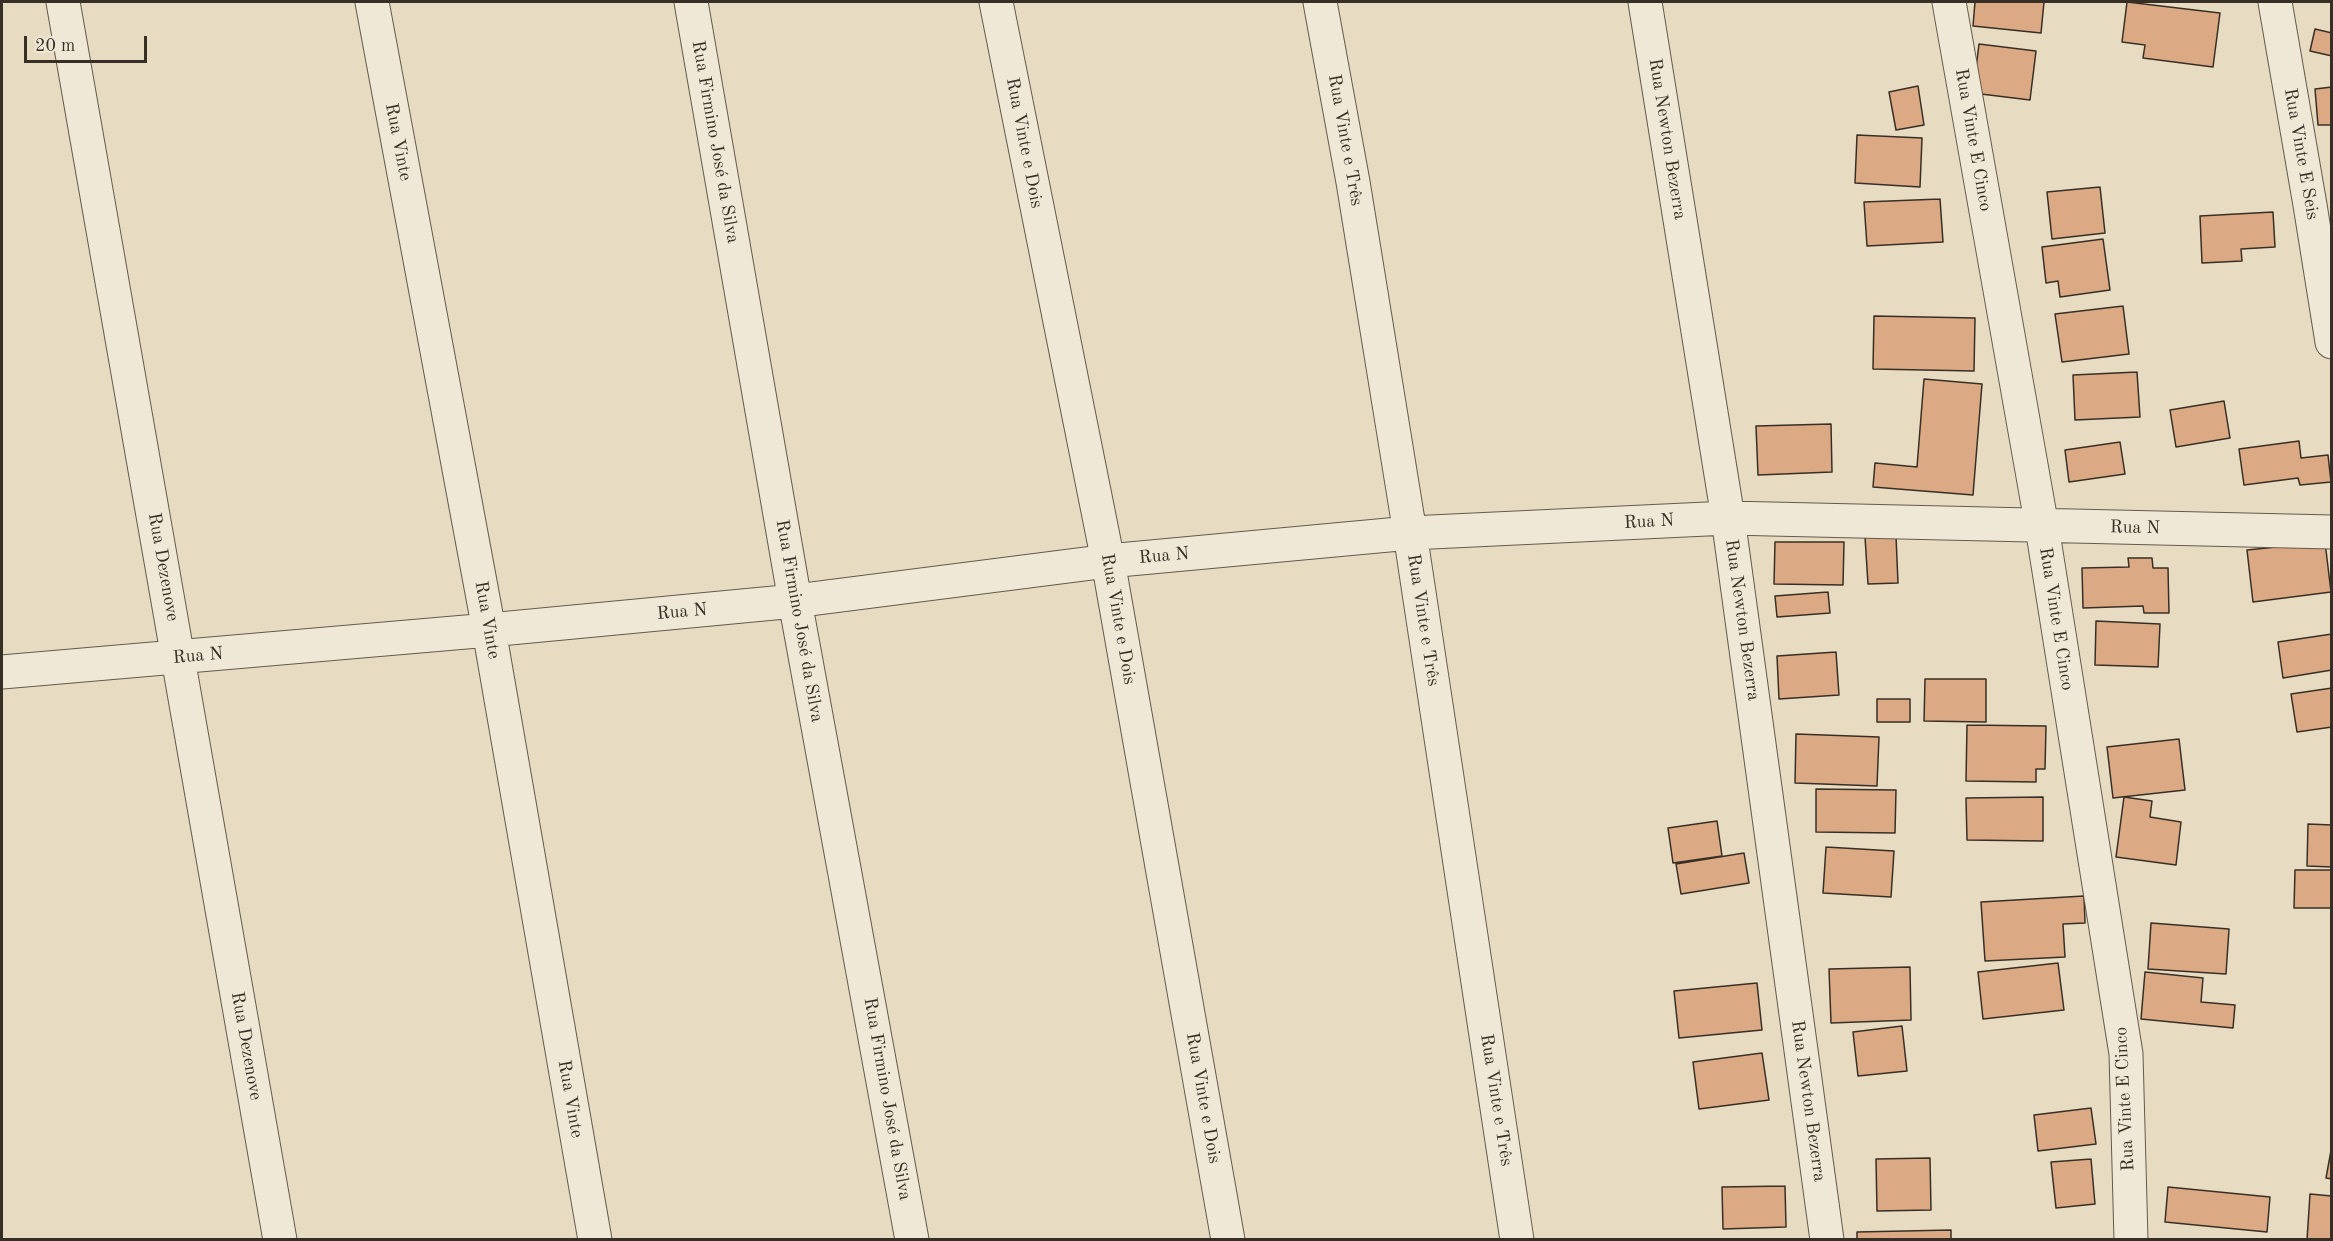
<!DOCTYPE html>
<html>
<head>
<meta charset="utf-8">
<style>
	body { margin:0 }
	#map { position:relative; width:2333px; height:1241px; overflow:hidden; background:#e7dcc2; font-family:"Old Standard TT",serif }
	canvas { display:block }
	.frame { position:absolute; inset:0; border:3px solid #372f25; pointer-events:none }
	.scale { position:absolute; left:24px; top:36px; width:123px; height:27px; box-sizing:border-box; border:3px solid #372f25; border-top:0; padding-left:8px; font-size:18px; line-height:21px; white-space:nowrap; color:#372f25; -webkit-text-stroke:4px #efe8d7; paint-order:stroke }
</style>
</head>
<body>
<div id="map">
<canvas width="2333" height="1241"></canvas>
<div class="frame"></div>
<div class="scale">20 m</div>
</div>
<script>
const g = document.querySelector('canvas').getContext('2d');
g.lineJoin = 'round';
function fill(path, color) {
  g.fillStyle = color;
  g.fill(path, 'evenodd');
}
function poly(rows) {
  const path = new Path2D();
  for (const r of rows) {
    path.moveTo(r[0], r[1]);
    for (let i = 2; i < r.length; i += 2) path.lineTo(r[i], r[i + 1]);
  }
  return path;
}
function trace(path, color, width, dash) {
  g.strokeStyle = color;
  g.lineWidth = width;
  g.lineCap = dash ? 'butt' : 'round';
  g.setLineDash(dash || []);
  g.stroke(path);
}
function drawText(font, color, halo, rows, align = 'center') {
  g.font = font + ' "Old Standard TT",serif';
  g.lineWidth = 5;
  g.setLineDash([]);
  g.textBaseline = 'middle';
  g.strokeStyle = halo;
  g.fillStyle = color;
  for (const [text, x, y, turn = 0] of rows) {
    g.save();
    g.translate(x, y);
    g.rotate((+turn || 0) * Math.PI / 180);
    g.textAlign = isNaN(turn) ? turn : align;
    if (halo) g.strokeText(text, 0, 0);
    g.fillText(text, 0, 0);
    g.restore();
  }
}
const building = poly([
	[1975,2,2044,2,2041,33,1973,26,1975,2],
	[2127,2,2220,13,2213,67,2143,58,2145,45,2122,42,2127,2],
	[2315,29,2332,33,2332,56,2310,51,2315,29],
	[1979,44,2036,51,2030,100,1973,93,1979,44],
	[1918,86,1924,125,1896,130,1889,92,1918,86],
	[2332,87,2332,125,2318,125,2315,89,2332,87],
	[1857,135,1922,138,1920,187,1855,183,1857,135],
	[2100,187,2105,233,2052,239,2047,192,2100,187],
	[1940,199,1943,242,1867,246,1864,202,1940,199],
	[2273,212,2275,247,2241,249,2242,261,2202,263,2200,216,2273,212],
	[2103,239,2110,290,2060,297,2058,281,2046,283,2042,247,2103,239],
	[2123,306,2129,354,2062,362,2055,314,2123,306],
	[1874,316,1975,318,1974,371,1873,369,1874,316],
	[2137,372,2140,417,2075,420,2073,375,2137,372],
	[1924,379,1982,384,1973,495,1873,487,1875,463,1917,467,1924,379],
	[2224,401,2230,438,2176,447,2170,410,2224,401],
	[1831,424,1832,472,1758,475,1756,426,1831,424],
	[2299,441,2301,458,2328,455,2331,482,2300,485,2298,478,2244,485,2239,449,2299,441],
	[2120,442,2125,474,2069,482,2065,450,2120,442],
	[1896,536,1898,583,1868,584,1865,537,1896,536],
	[1775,542,1844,542,1843,585,1774,584,1775,542],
	[2325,542,2331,592,2253,602,2247,550,2325,542],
	[2128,558,2152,558,2153,568,2168,568,2169,613,2144,613,2143,606,2083,608,2082,568,2129,567,2128,558],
	[1828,592,1830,613,1777,617,1775,596,1828,592],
	[2096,621,2160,624,2158,667,2095,665,2096,621],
	[2332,634,2332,670,2283,678,2278,642,2332,634],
	[1836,652,1839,695,1779,699,1777,656,1836,652],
	[1925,679,1986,679,1986,722,1924,721,1925,679],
	[2332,688,2332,727,2297,732,2291,694,2332,688],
	[1877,699,1910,699,1910,722,1877,722,1877,699],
	[1967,725,2046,726,2045,769,2036,769,2036,782,1966,781,1967,725],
	[1796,734,1879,737,1877,786,1795,783,1796,734],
	[2179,739,2185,790,2113,798,2107,747,2179,739],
	[1816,789,1896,790,1895,833,1816,832,1816,789],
	[2043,797,2043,841,1967,840,1966,798,2043,797],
	[2124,797,2152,801,2150,817,2181,822,2176,865,2116,857,2124,797],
	[1717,821,1722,856,1673,863,1668,828,1717,821],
	[2308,824,2332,825,2332,867,2307,866,2308,824],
	[1826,847,1894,851,1891,897,1823,893,1826,847],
	[1744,853,1749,883,1681,894,1676,864,1744,853],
	[2295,870,2332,870,2332,908,2294,908,2295,870],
	[2084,896,2085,923,2063,924,2065,957,1985,961,1981,902,2084,896],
	[2151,923,2229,929,2226,974,2148,969,2151,923],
	[2058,963,2064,1010,1983,1019,1978,972,2058,963],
	[1910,967,1911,1020,1831,1023,1829,969,1910,967],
	[2145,972,2203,978,2201,1002,2235,1005,2233,1028,2141,1019,2145,972],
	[1757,983,1762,1030,1679,1038,1674,991,1757,983],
	[1902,1026,1907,1071,1858,1076,1853,1032,1902,1026],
	[1762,1053,1769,1100,1699,1109,1693,1062,1762,1053],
	[2091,1108,2096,1144,2038,1151,2034,1115,2091,1108],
	[2332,1145,2332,1179,2326,1178,2332,1145],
	[1930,1158,1931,1210,1877,1211,1876,1159,1930,1158],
	[2091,1159,2095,1204,2056,1208,2051,1162,2091,1159],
	[1785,1186,1786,1227,1723,1229,1722,1187,1785,1186],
	[2168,1187,2270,1197,2267,1232,2165,1222,2168,1187],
	[2310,1194,2332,1196,2332,1240,2307,1240,2310,1194],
	[1951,1230,1951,1240,1857,1240,1857,1232,1951,1230]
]);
fill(building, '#dca985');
trace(building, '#372f25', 1.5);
const minor = poly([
	[63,2,280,1240],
	[372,2,489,630,595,1240],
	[691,2,795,601,912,1240],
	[996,2,1108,561,1228,1240],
	[1320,2,1353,182,1410,533,1517,1240],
	[1645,2,1728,518,1827,1240],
	[1949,2,2042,527,2126,1054,2131,1240],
	[2275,2,2310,205,2332,342],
	[2,672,489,630,795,601,1108,561,1410,533,1728,518,2332,532]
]);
trace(minor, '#635a4c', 35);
trace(minor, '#efe8d7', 33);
drawText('18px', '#372f25', '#efe8d7', [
	["Rua Newton Bezerra",1667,139,81],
	["Rua Vinte e Três",1345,140,80],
	["Rua Vinte E Cinco",1973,140,80],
	["Rua Vinte",398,142,79],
	["Rua Firmino José da Silva",715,142,80],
	["Rua Vinte e Dois",1024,143,79],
	["Rua Vinte E Seis",2301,154,80],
	["Rua N",1649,522,-3],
	["Rua N",2135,528,1],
	["Rua N",1164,556,-5],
	["Rua Dezenove",163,567,80],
	["Rua N",682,612,-5],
	["Rua Vinte e Dois",1118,619,80],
	["Rua Vinte E Cinco",2056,619,81],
	["Rua Vinte",487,620,80],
	["Rua Vinte e Três",1423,620,81],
	["Rua Newton Bezerra",1742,620,82],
	["Rua Firmino José da Silva",799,621,80],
	["Rua N",198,656,-5],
	["Rua Dezenove",246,1046,80],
	["Rua Vinte e Dois",1203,1098,80],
	["Rua Vinte",570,1099,80],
	["Rua Firmino José da Silva",887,1099,80],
	["Rua Vinte E Cinco",2125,1099,-93],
	["Rua Vinte e Três",1496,1100,81],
	["Rua Newton Bezerra",1808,1101,82]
]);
</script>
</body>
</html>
